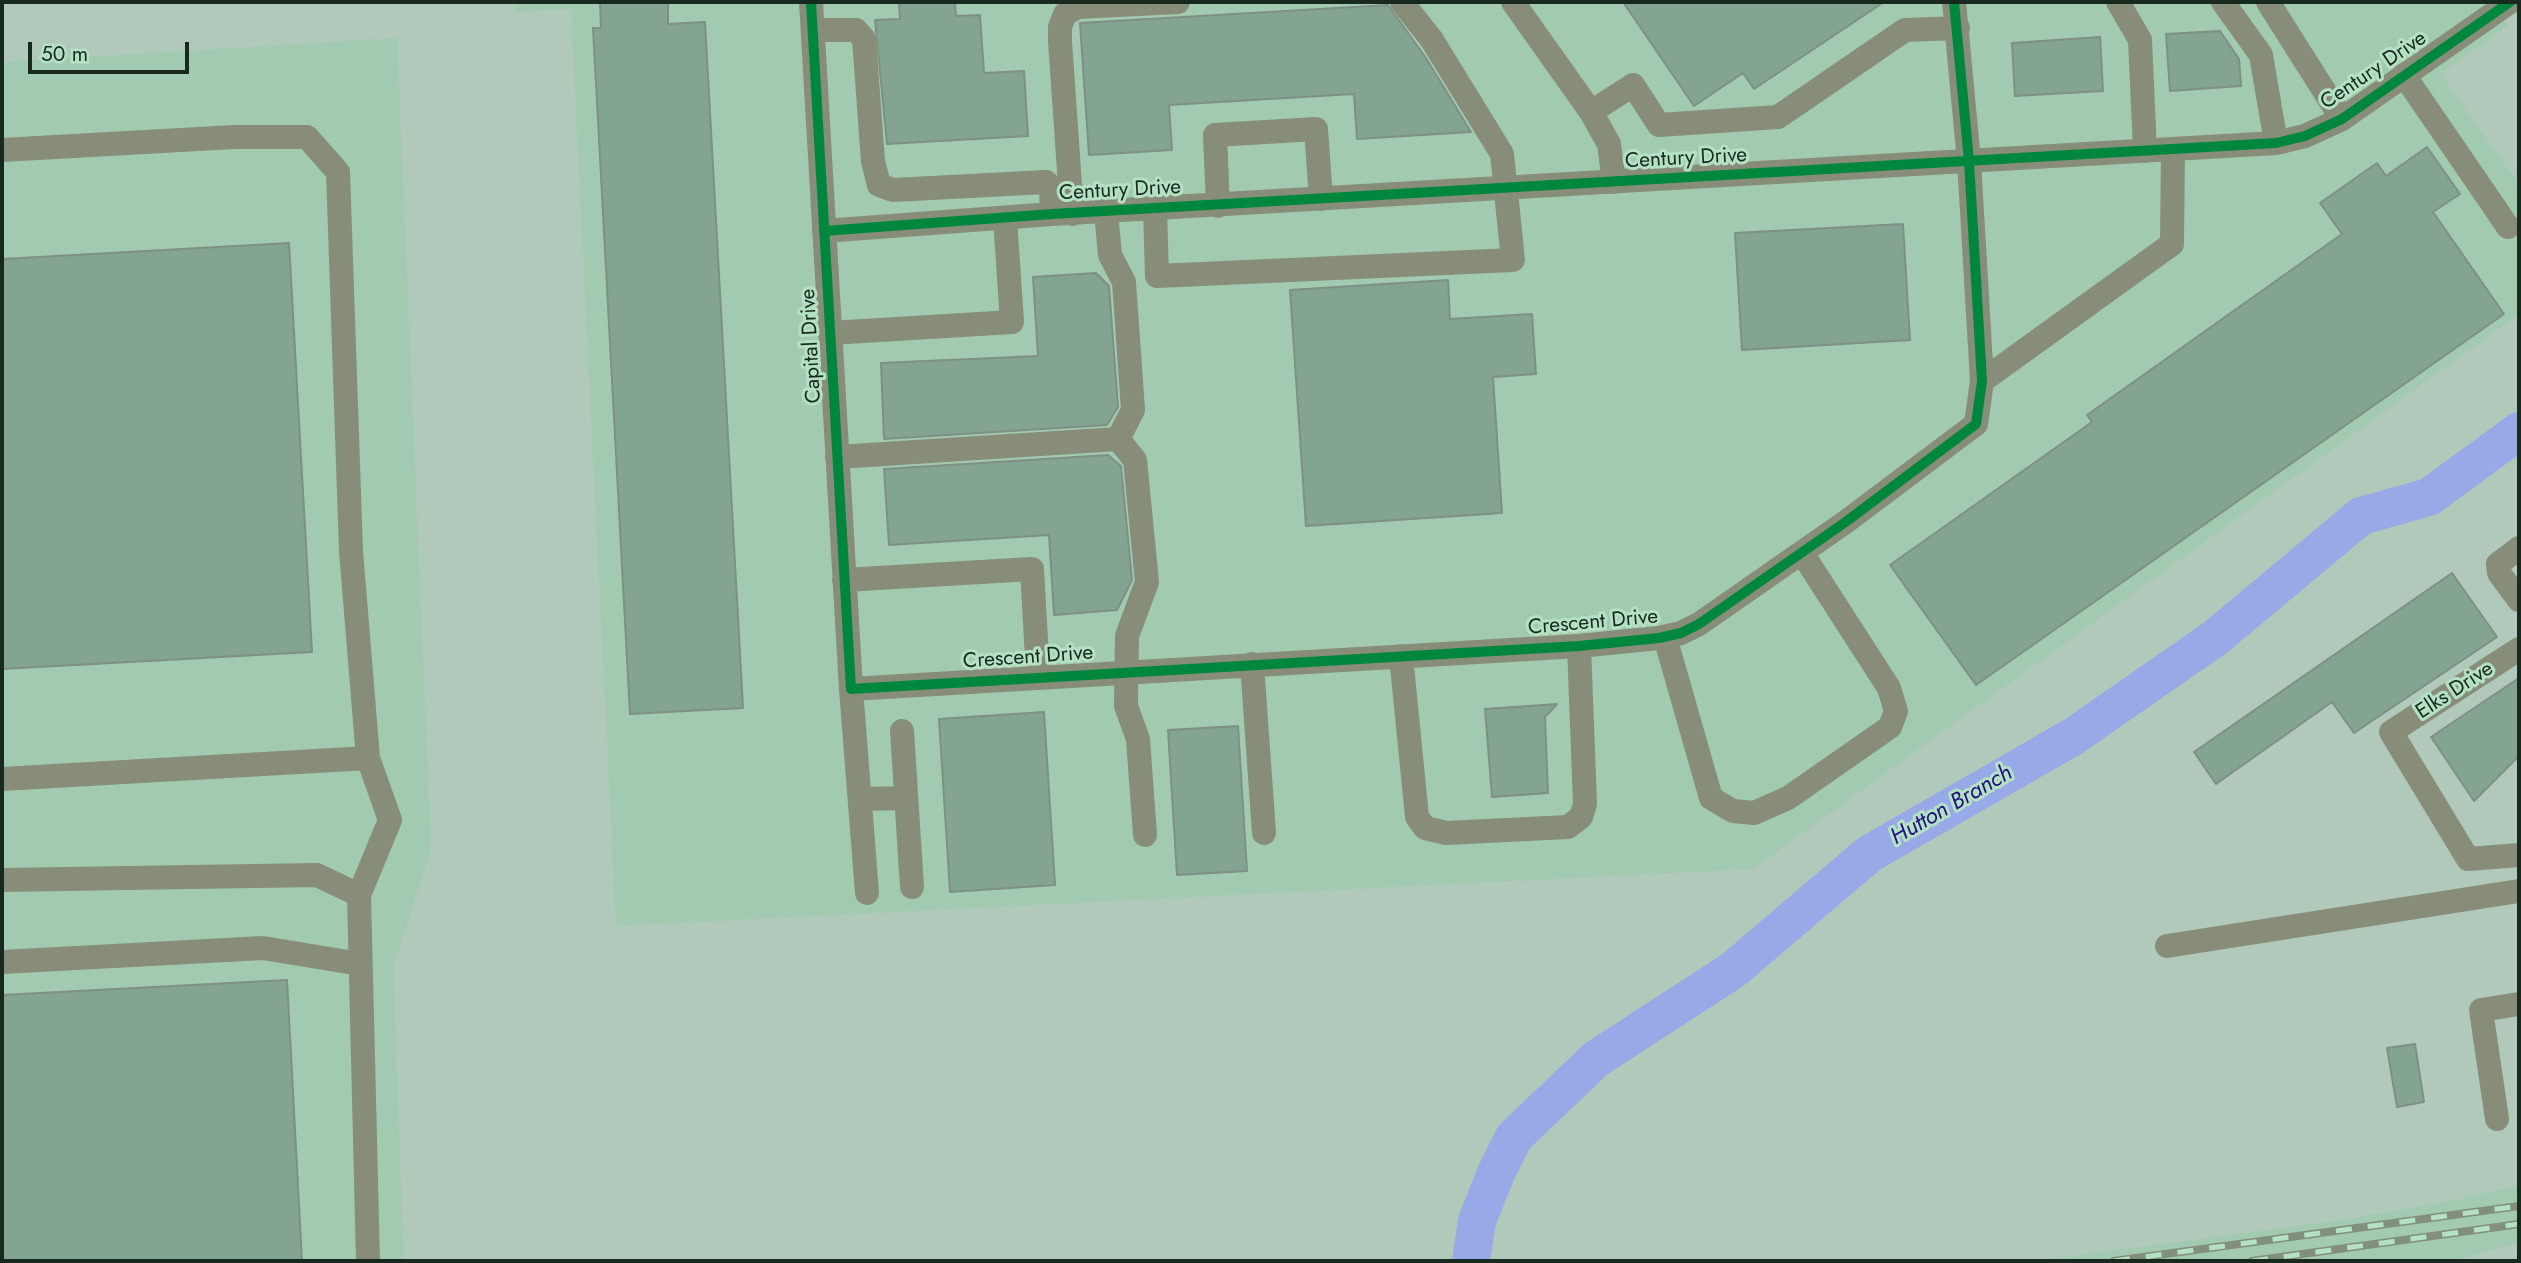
<!DOCTYPE html>
<html>
<head>
<meta charset="utf-8">
<style>
	body { margin:0 }
	#map { position:relative; width:2521px; height:1263px; overflow:hidden; background:#b1c9ba; font-family:Jost,sans-serif }
	canvas { display:block }
	.frame { position:absolute; inset:0; border:4px solid #182a1f; pointer-events:none }
	.scale { position:absolute; left:28px; top:42px; width:161px; height:32px; box-sizing:border-box; border:4px solid #182a1f; border-top:0; padding-left:9px; font-size:21px; line-height:24px; white-space:nowrap; color:#182a1f; -webkit-text-stroke:5px #b4e0c3; paint-order:stroke }
</style>
</head>
<body>
<div id="map">
<canvas width="2521" height="1263"></canvas>
<div class="frame"></div>
<div class="scale">50 m</div>
</div>
<script>
const g = document.querySelector('canvas').getContext('2d');
g.lineJoin = 'round';
function fill(path, color) {
  g.fillStyle = color;
  g.fill(path, 'evenodd');
}
function poly(rows) {
  const path = new Path2D();
  for (const r of rows) {
    path.moveTo(r[0], r[1]);
    for (let i = 2; i < r.length; i += 2) path.lineTo(r[i], r[i + 1]);
  }
  return path;
}
function trace(path, color, width, dash) {
  g.strokeStyle = color;
  g.lineWidth = width;
  g.lineCap = dash ? 'butt' : 'round';
  g.setLineDash(dash || []);
  g.stroke(path);
}
function drawText(font, color, halo, rows, align = 'center') {
  g.font = font + ' Jost,sans-serif';
  g.lineWidth = 6;
  g.setLineDash([]);
  g.textBaseline = 'middle';
  g.strokeStyle = halo;
  g.fillStyle = color;
  for (const [text, x, y, turn = 0] of rows) {
    g.save();
    g.translate(x, y);
    g.rotate((+turn || 0) * Math.PI / 180);
    g.textAlign = isNaN(turn) ? turn : align;
    if (halo) g.strokeText(text, 0, 0);
    g.fillText(text, 0, 0);
    g.restore();
  }
}
fill(poly([
	[514,2,2490,2,2508,26,2440,74,2519,184,2519,314,1753,869,616,926,571,9,515,12],
	[397,38,431,849,393,968,404,1261,2,1261,2,62],
	[2519,1185,2519,1243,2450,1261,2033,1261,2342,1220,2451,1201]
]), '#a2cab0');
trace(poly([
	[1471,1261,1477,1221,1496,1173,1514,1137,1596,1059,1733,970,1869,854,2074,736,2215,638,2361,516,2429,497,2519,431]
]), '#98a9e8', 38);
const building = poly([
	[600,2,668,2,668,24,705,22,743,708,630,714,593,28,601,28,600,2],
	[899,2,955,2,956,16,980,15,984,73,1024,71,1028,136,887,144,875,20,900,19,899,2],
	[1623,2,1884,2,1754,89,1743,73,1694,106,1623,2],
	[1388,5,1426,58,1471,132,1357,139,1354,94,1169,105,1172,150,1089,155,1080,23,1388,5],
	[2220,31,2239,59,2241,86,2170,91,2166,34,2220,31],
	[2100,37,2103,91,2015,96,2012,43,2100,37],
	[2427,147,2460,194,2433,212,2504,314,1976,685,1890,565,2092,422,2087,415,2342,234,2320,203,2377,163,2386,176,2427,147],
	[1903,224,1910,340,1742,350,1735,233,1903,224],
	[289,243,312,652,2,669,2,259,289,243],
	[1096,273,1109,286,1118,407,1107,425,884,439,881,363,1038,356,1033,277,1096,273],
	[1448,280,1450,319,1532,314,1536,374,1493,377,1502,513,1306,526,1290,290,1448,280],
	[1108,455,1121,466,1132,580,1117,610,1054,615,1049,535,889,545,884,469,1108,455],
	[2452,573,2497,637,2354,733,2332,702,2216,784,2194,752,2452,573],
	[2519,678,2519,756,2474,801,2431,737,2519,678],
	[1557,704,1545,717,1548,793,1492,797,1485,709,1557,704],
	[1044,712,1055,885,950,892,939,719,1044,712],
	[1238,726,1247,871,1177,875,1168,730,1238,726],
	[287,980,302,1261,2,1261,2,995,287,980],
	[2415,1044,2424,1102,2397,1107,2387,1048,2415,1044]
]);
fill(building, '#82a491');
trace(building, '#7e9085', 2);
trace(poly([
	[811,2,851,689,867,893],
	[1513,2,1591,112],
	[2118,2,2140,40,2145,151],
	[2223,2,2261,55,2276,143],
	[2268,2,2342,119],
	[813,30,856,30,864,39,873,161,879,185,893,190,1046,182,1051,188,1052,214],
	[2404,75,2508,227],
	[2,150,234,137,307,137,338,172,351,551,368,758,390,820,359,895],
	[1614,182,1609,144,1591,112,1633,85,1659,125,1778,117,1905,30,1958,28],
	[1218,206,1215,135,1316,129,1321,199],
	[1155,209,1157,276,1513,260,1502,154,1432,40,1402,2],
	[1106,212,1110,255,1124,282,1133,410,1118,439,1135,460,1147,582,1127,636,1126,706,1138,739,1145,835],
	[1072,214,1060,41,1060,27,1065,14,1078,7,1178,2],
	[824,231,1052,214,2276,143,2305,136,2342,119,2510,2],
	[830,333,1012,322,1005,218],
	[1982,381,2172,244,2173,150],
	[837,457,1118,439],
	[2519,548,2498,564,2499,573,2519,600],
	[844,580,1032,569,1038,676],
	[1665,637,1711,798,1733,811,1754,813,1788,798,1890,727,1896,711,1889,688,1802,553],
	[2519,649,2391,732,2468,859,2519,855],
	[1401,656,1417,817,1425,828,1446,833,1568,827,1581,817,1585,804,1579,646],
	[1252,664,1264,833],
	[851,689,1579,646,1659,638,1681,633,1699,624,1847,521,1976,424,1982,381,1969,161,1954,2],
	[902,731,912,887],
	[2,779,368,758],
	[860,799,906,798],
	[2,880,317,875,359,895,368,1261],
	[2167,946,2519,891],
	[2,962,263,948,360,964],
	[2497,1119,2481,1010,2519,1004]
]), '#878d79', 24);
const rail = poly([
	[2114,1261,2519,1206],
	[2252,1261,2519,1224]
]);
trace(rail, '#828e7e', 8);
trace(rail, '#b4e0c3', 5, [16]);
trace(poly([
	[811,2,851,689,1579,646,1659,638,1681,633,1699,624,1847,521,1976,424,1982,381,1969,161,1954,2],
	[824,231,1052,214,2276,143,2305,136,2342,119,2510,2]
]), '#00873e', 10);
drawText('21px', '#182a1f', '#b4e0c3', [
	["Century Drive",2374,71,-34],
	["Century Drive",1686,159,-3],
	["Century Drive",1120,191,-3],
	["Capital Drive",812,346,-93],
	["Crescent Drive",1593,623,-5],
	["Crescent Drive",1028,658,-4],
	["Elks Drive",2455,691,-33]
]);
drawText('italic 23px', '#211080', '#b4e0c3', [
	["Hutton Branch",1952,806,-30]
]);
</script>
</body>
</html>
